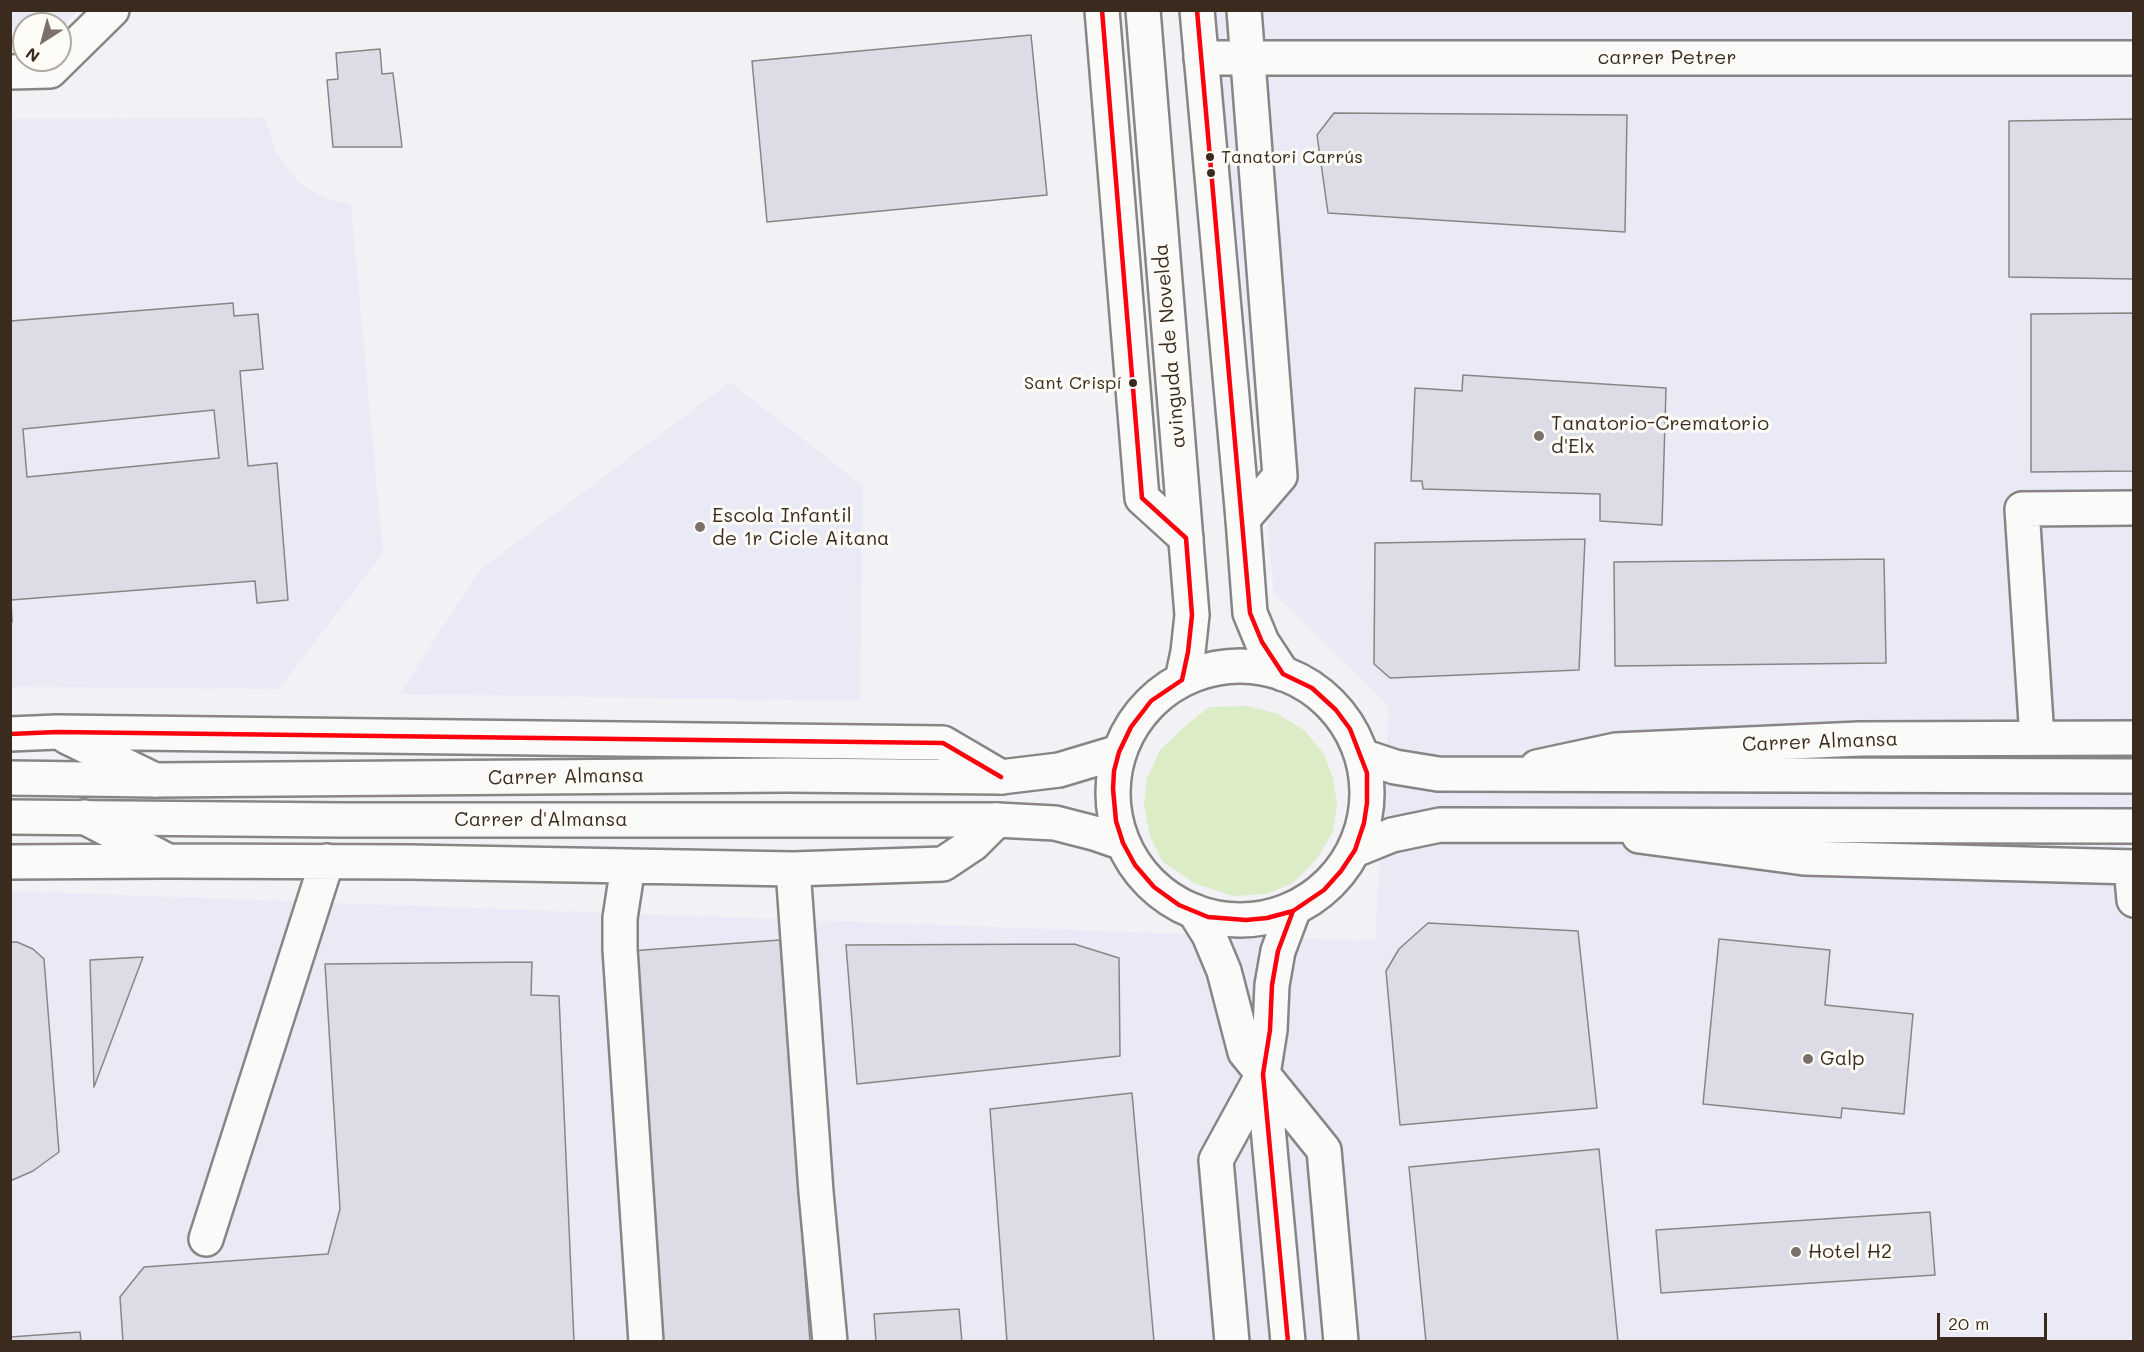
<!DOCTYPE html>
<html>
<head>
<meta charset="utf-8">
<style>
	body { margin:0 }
	#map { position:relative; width:2144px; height:1352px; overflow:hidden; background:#f2f2f6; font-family:Mali,sans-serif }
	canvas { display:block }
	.frame { position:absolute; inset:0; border:12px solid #3b2a1e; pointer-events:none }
	.north { position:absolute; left:12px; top:12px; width:60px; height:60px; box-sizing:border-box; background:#fdfcf7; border:2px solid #afa8a0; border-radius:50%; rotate:216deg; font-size:16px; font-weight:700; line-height:24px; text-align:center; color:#3b2a1e }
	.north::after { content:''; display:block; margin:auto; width:21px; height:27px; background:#7b706a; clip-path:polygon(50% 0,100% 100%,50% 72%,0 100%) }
	.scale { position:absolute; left:1937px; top:1313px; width:110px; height:27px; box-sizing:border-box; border:3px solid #3b2a1e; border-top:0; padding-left:8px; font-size:18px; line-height:21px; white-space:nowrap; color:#3b2a1e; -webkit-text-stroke:4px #fdfcf7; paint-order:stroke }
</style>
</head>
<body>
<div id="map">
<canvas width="2144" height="1352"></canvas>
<div class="frame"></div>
<div class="north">N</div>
<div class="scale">20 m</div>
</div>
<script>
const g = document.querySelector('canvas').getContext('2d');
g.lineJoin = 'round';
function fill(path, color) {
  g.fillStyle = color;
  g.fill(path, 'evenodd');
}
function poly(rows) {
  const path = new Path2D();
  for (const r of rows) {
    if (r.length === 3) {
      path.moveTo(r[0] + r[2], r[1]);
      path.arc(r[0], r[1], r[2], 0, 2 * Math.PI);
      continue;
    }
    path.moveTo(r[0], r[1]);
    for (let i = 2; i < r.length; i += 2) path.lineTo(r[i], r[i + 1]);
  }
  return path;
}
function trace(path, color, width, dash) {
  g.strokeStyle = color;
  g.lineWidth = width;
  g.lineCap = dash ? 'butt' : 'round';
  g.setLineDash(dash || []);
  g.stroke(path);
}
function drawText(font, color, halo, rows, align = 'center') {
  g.font = font + ' Mali,sans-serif';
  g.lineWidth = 6;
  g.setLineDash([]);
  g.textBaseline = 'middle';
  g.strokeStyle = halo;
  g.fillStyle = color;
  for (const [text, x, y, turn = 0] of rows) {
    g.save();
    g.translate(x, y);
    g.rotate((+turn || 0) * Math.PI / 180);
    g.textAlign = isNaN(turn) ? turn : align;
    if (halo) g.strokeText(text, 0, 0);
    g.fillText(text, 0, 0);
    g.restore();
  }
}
fill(poly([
	[11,10,78,10,78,11,60,29,60,24,24,24,24,29,11,29],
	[1214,11,2133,11,2133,1341,11,1342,11,891,1375,941,1389,707,1274,594],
	[265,118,277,154,300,184,329,200,351,204,383,553,279,689,11,687,11,119],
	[730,382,863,486,860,701,399,694,481,569]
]), '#eaeaf7');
fill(poly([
	[1248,706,1278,714,1304,730,1324,754,1333,778,1337,804,1333,832,1316,860,1293,883,1267,894,1233,896,1194,883,1162,861,1150,836,1144,805,1147,778,1160,750,1184,727,1209,707]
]), '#dbecc6');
const building = poly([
	[1031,35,1047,195,767,222,752,61,1031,35],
	[380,49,382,74,393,73,402,147,333,147,327,80,338,79,336,53,380,49],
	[1334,113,1627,115,1625,232,1328,213,1317,135,1334,113],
	[2134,119,2134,279,2009,277,2009,121,2134,119],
	[233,303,234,316,258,314,263,369,240,371,248,466,277,463,288,600,257,603,255,581,11,600,12,622,10,622,10,321,233,303],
	[214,410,219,458,27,477,23,429,214,410],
	[2134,313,2134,471,2031,472,2031,314,2134,313],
	[1463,375,1666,388,1662,525,1600,521,1600,494,1423,489,1422,481,1411,481,1415,388,1462,391,1463,375],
	[1585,539,1579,670,1390,678,1374,664,1375,543,1585,539],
	[1884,559,1886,663,1615,666,1614,562,1884,559],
	[1428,923,1578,931,1597,1108,1400,1125,1386,971,1399,949,1428,923],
	[1719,939,1830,950,1825,1005,1913,1014,1904,1114,1842,1108,1841,1118,1703,1104,1719,939],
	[780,940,810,1342,659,1342,630,951,780,940],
	[10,942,17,942,33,949,44,959,59,1152,33,1171,10,1181,10,942],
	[1074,944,1119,958,1120,1056,857,1084,846,945,1074,944],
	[143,957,94,1087,90,960,143,957],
	[532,962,531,995,559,996,574,1342,123,1342,120,1297,144,1267,328,1254,340,1209,325,964,532,962],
	[1132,1093,1154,1342,1007,1342,990,1109,1132,1093],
	[1599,1149,1618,1342,1426,1342,1409,1167,1599,1149],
	[1930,1212,1935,1275,1661,1293,1656,1230,1930,1212],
	[959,1309,962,1342,876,1342,874,1314,959,1309],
	[80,1332,81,1342,10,1342,10,1337,80,1332]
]);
fill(building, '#dbdce6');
trace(building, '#888584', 1.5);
const minor = poly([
	[1102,10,1142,498,1186,538],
	[1201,58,2134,58],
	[10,72,50,71,112,10],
	[1243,519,1280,476,1244,10],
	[10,734,57,732,943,743,1001,777],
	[67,737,155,780],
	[2037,738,2022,509,2134,508],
	[1537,767,1616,750,1859,739,2134,738],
	[84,817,168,861,409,862,793,869,943,864,973,844,997,820],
	[1639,836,1804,858,2134,867],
	[10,862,165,861],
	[628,866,620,918,620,949,646,1342],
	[2131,867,2134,900],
	[793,869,816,1192,830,1342],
	[1194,911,1209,935,1224,971,1245,1052,1324,1150,1341,1342],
	[206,1239,327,861],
	[1232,1342,1216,1160,1263,1074],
	[1288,1342,1263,1074,1270,1030,1272,985,1278,951,1293,911]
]);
const major = poly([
	[1143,10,1192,615,1188,652,1182,680],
	[1197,10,1243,519,1250,613,1262,642,1283,674],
	[1240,793,127],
	[1362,756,1395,767,1438,774,2134,776],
	[10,778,155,780,786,775,1001,777,1059,770,1119,752],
	[10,817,341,820,997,820,1055,823,1094,833,1123,843],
	[1355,850,1392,835,1440,825,2134,826]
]);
trace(minor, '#888584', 38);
trace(major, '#888584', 38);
trace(minor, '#fafaf9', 33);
trace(major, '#fafaf9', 33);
trace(poly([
	[1102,10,1142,498,1186,538],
	[1197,10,1250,613,1262,642,1283,674],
	[1182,680,1151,701,1131,727,1119,752,1114,771,1113,789,1116,821,1123,843,1135,865,1154,887,1179,905,1208,917,1246,920,1267,918,1293,911,1324,890,1341,871,1355,850,1364,823,1367,803,1367,773,1350,729,1336,710,1312,688,1283,674],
	[1182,680,1188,652,1192,615,1186,538],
	[10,734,57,732,943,743,1001,777],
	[1288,1342,1263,1074,1270,1030,1272,985,1278,951,1293,911]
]), '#ff010c', 4.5);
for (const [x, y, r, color] of [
	[1210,157,5,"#3b2a1e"],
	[1211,173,5,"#3b2a1e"],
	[1133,383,5,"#3b2a1e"],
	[1539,436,6,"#7b706a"],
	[700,527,6,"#7b706a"],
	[1808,1059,6,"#7b706a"],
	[1796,1252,6,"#7b706a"]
]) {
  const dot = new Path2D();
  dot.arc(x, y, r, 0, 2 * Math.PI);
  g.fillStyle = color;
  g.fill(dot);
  trace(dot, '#fdfcf7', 2);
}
drawText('18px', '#3b2a1e', '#fdfcf7', [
	["Tanatori Carrús",1221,157],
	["Sant Crispí",1122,383,"right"]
], 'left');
drawText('20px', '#3b2a1e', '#fdfcf7', [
	["carrer Petrer",1667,58],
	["avinguda de Novelda",1170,346,-95],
	["Carrer Almansa",1820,742,-2],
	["Carrer Almansa",566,777,-1],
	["Carrer d'Almansa",541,820]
]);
drawText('20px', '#3b2a1e', '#fdfcf7', [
	["Tanatorio-Crematorio",1551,424],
	["d'Elx",1551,447],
	["Escola Infantil",712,516],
	["de 1r Cicle Aitana",712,539],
	["Galp",1820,1059],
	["Hotel H2",1808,1252]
], 'left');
</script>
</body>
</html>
